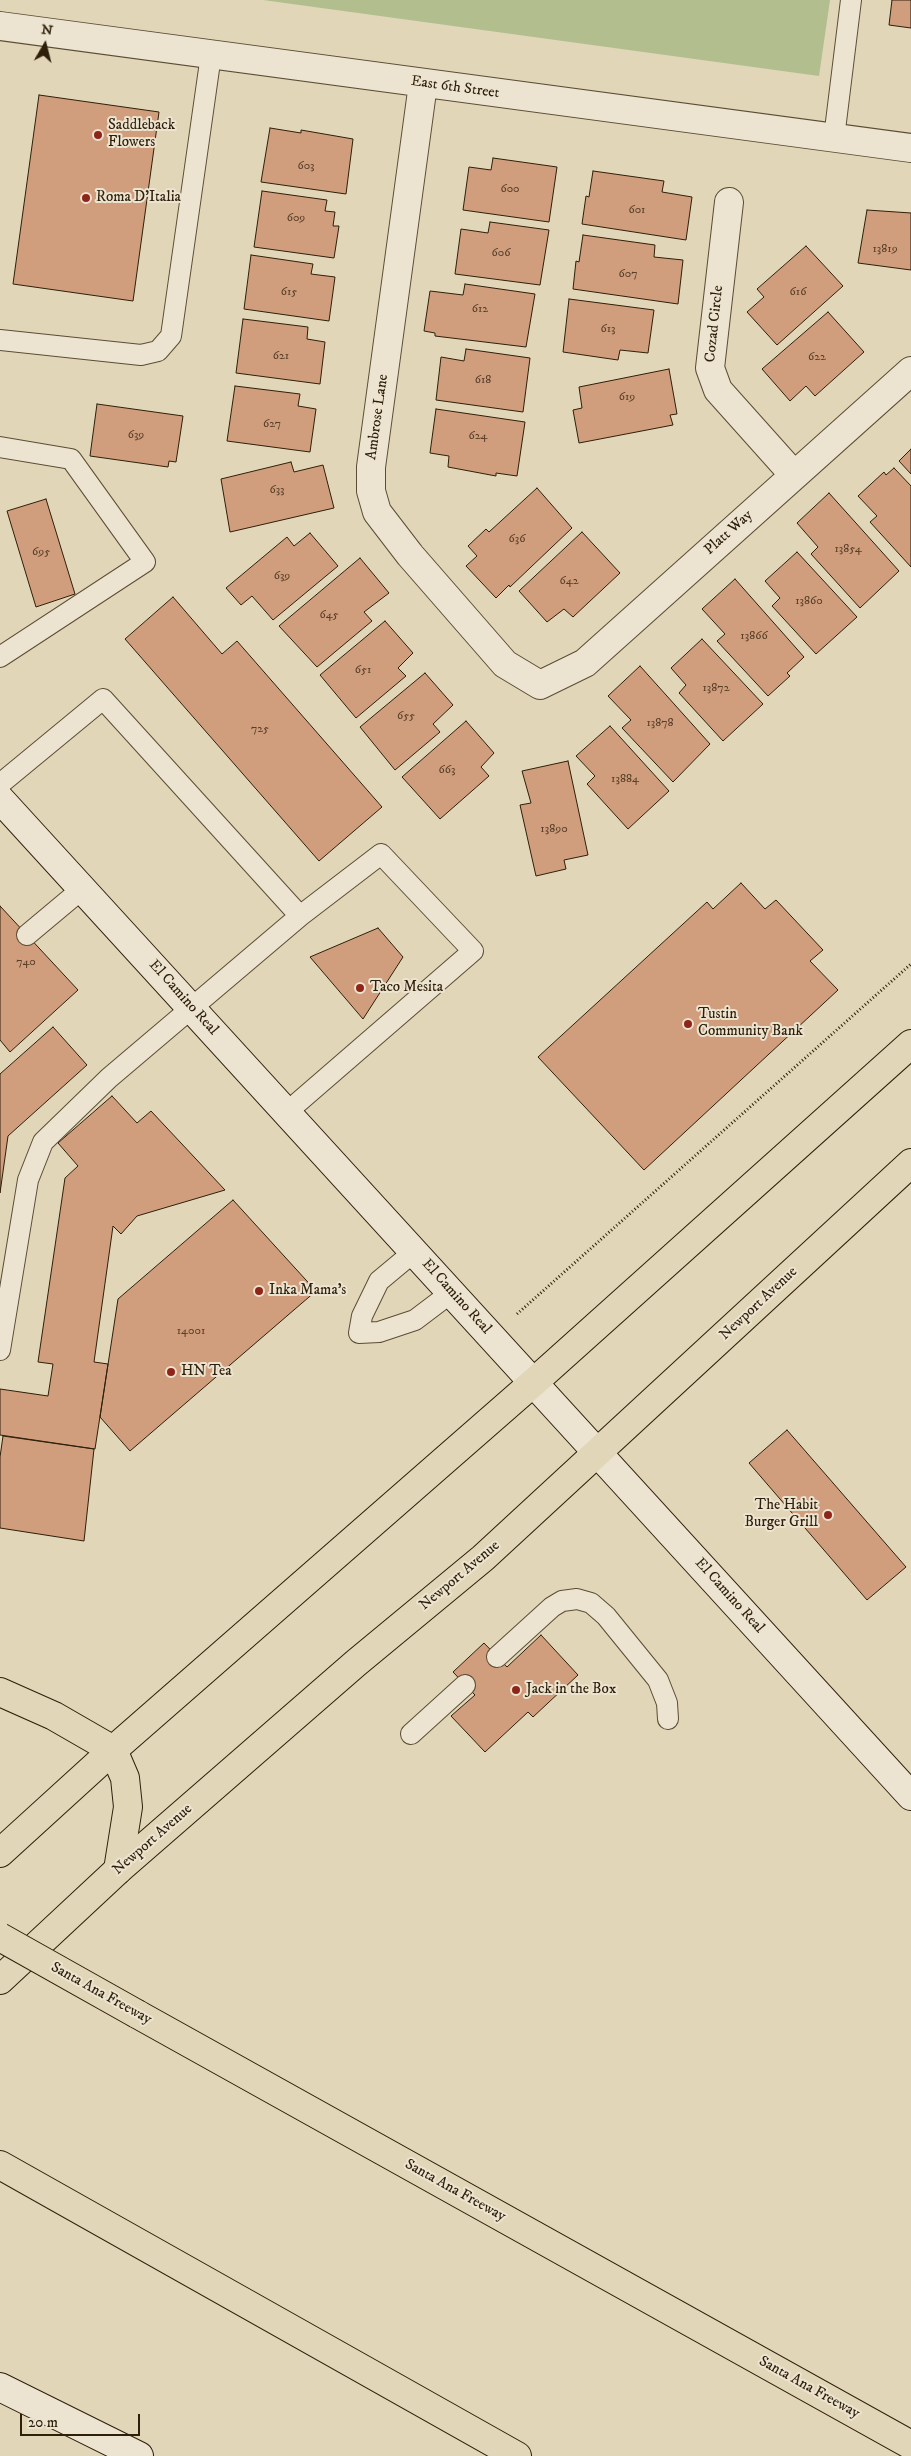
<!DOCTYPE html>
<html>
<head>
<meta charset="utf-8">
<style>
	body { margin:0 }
	#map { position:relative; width:911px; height:2456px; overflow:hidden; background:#e1d6b7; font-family:"IM FELL DW Pica",serif }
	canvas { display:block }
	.north { position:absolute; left:20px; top:20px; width:50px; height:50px; -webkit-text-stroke:4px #ece4d0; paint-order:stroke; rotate:8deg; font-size:14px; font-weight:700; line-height:20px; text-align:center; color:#2e1f0a }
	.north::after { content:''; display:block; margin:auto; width:18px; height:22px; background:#2e1f0a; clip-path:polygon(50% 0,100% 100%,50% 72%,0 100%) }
	.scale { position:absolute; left:20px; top:2414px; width:120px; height:22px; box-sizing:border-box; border:2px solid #2e1f0a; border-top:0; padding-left:6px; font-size:15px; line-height:18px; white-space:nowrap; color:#2e1f0a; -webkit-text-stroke:4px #ece4d0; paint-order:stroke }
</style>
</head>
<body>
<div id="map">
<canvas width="911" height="2456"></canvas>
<div class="north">N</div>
<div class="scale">20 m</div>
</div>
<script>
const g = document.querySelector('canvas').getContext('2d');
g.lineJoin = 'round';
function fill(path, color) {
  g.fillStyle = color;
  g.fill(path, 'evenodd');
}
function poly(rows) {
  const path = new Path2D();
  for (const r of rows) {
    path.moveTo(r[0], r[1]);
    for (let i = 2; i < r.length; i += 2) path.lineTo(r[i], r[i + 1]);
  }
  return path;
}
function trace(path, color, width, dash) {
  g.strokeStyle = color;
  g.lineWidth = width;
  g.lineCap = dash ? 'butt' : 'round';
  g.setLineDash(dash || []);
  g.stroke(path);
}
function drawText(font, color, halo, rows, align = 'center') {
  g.font = font + ' "IM FELL DW Pica",serif';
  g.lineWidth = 4;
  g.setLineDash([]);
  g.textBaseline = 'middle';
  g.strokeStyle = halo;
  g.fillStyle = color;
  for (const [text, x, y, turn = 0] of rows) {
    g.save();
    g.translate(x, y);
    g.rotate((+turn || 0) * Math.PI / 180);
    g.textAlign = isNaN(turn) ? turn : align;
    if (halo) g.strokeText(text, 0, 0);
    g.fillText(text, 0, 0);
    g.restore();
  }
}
fill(poly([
	[263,0,830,0,819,76]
]), '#b3be8e');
const building = poly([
	[892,0,911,0,911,28,889,25,892,0],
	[39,95,159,112,133,301,13,284,39,95],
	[270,128,301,133,301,130,353,139,346,194,261,182,270,128],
	[493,158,557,167,549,222,463,210,469,167,491,170,493,158],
	[593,171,664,181,662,192,692,197,686,240,582,224,586,196,589,197,593,171],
	[262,191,327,200,325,211,335,212,333,226,339,226,334,258,254,247,262,191],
	[867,210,911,213,911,270,858,263,867,210],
	[490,222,549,230,540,285,455,274,461,229,488,233,490,222],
	[583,235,655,245,654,257,683,260,678,304,573,289,576,261,579,262,583,235],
	[806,246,843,286,777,345,747,312,764,297,757,289,806,246],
	[251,255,313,264,311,274,335,277,329,321,244,309,251,255],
	[465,284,535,294,526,347,435,336,435,333,424,331,430,291,463,295,465,284],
	[569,299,654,310,648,353,620,350,618,360,563,352,569,299],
	[828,312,864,352,815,396,806,386,790,401,762,369,828,312],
	[243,319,308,327,307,339,325,342,320,384,236,373,243,319],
	[466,349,530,358,523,412,436,400,441,357,464,361,466,349],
	[669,369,677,414,670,415,673,425,579,443,573,410,582,408,579,387,669,369],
	[235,386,300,394,298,406,316,409,310,452,227,441,235,386],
	[97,404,183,416,176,462,169,461,168,467,90,456,97,404],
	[436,409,525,422,517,476,496,473,496,476,448,467,449,456,430,453,436,409],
	[911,449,911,474,899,461,911,449],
	[291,462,294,472,323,465,334,508,230,532,221,479,291,462],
	[894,468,911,486,911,567,870,522,877,516,858,496,884,472,886,475,894,468],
	[537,488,572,528,510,587,509,585,496,598,466,566,477,556,468,546,486,529,489,532,537,488],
	[829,493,899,571,860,608,811,554,818,547,797,523,829,493],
	[46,499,75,594,36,607,7,511,46,499],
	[582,532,620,573,573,617,564,609,547,622,519,591,582,532],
	[310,533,338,566,273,620,252,596,241,605,226,588,287,537,294,546,310,533],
	[797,552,857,617,816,654,772,606,780,598,765,581,797,552],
	[360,558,389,593,364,612,372,621,317,667,279,626,360,558],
	[735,579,804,657,787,673,790,676,768,696,717,641,725,634,702,609,735,579],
	[173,597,222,654,237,641,382,807,319,861,125,639,173,597],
	[385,621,413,653,398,668,406,676,356,718,320,675,385,621],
	[702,639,763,704,723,741,679,693,686,685,671,668,702,639],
	[640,666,710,744,673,782,622,728,631,720,608,696,640,666],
	[425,673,453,705,433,724,440,732,395,770,360,727,425,673],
	[466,721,494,753,481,767,489,776,440,819,402,777,466,721],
	[610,726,669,791,628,829,587,784,595,776,576,756,610,726],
	[568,761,588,855,564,860,566,869,536,876,520,805,531,803,522,771,568,761],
	[741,883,765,909,776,900,823,950,810,961,838,990,644,1170,538,1057,707,902,713,909,741,883],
	[0,906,78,990,10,1052,0,1040,0,906],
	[378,928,403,957,363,1019,310,957,378,928],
	[53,1027,87,1065,8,1136,0,1193,0,1074,53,1027],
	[112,1096,137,1123,151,1111,225,1190,137,1216,121,1234,113,1226,94,1362,108,1364,95,1449,0,1435,0,1389,48,1396,53,1364,38,1362,65,1178,78,1166,58,1143,112,1096],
	[233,1200,316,1291,130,1451,100,1417,118,1299,233,1200],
	[787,1430,906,1567,867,1600,749,1463,787,1430],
	[3,1436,94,1449,84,1541,0,1528,0,1457,3,1436],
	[541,1635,578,1675,533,1717,528,1712,485,1752,451,1716,475,1695,453,1672,484,1643,507,1667,541,1635]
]);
fill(building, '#d09d7d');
trace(building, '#2e1f0a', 1);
const lane = poly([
	[834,138,851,0],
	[0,340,141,355,158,351,171,336,211,55],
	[0,447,71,459,145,562,0,657],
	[0,784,103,699,300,916,109,1078,43,1142,28,1180,0,1350],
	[27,935,82,889],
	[287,1112,473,951,381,854,300,916],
	[415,1251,379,1281,362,1316,359,1333,379,1332,415,1320,452,1292],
	[497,1657,552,1607,562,1601,577,1599,591,1603,606,1616,658,1680,667,1703,668,1719],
	[411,1734,465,1685]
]);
const street = poly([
	[0,26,911,148],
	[423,84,371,467,371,491,377,512,410,555,505,664,540,685,585,663,911,371],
	[729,202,710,368,718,390,794,475]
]);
const secondary = poly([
	[0,799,911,1796],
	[0,2387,139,2456]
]);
const primary = poly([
	[0,1853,113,1750,534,1382,911,1044],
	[0,1980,118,1870,356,1663,483,1558,911,1163]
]);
const highway = poly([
	[0,1692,54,1716,113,1750,125,1778,128,1807,118,1870],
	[137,2014,911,2445],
	[0,2165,517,2456]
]);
trace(lane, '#5b4d35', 22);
trace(street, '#5b4d35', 30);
trace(secondary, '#2e1f0a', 30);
trace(primary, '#2e1f0a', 30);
trace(highway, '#2e1f0a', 30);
trace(poly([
	[517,1314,911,964]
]), '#2e1f0a', 3, [1, 2.5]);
trace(lane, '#ece4d0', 20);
trace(street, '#ece4d0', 28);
trace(secondary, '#ece4d0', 28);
trace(primary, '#e1d6b7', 28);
trace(highway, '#e1d6b7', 28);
const highwayBridge = poly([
	[0,1937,137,2014]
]);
trace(highwayBridge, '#2e1f0a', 30, []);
trace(highwayBridge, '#e1d6b7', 28);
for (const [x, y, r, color] of [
	[98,135,5,"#8f2418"],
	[86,198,5,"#8f2418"],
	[360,988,5,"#8f2418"],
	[688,1024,5,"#8f2418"],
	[259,1291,5,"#8f2418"],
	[171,1372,5,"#8f2418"],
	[828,1515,5,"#8f2418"],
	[516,1690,5,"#8f2418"]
]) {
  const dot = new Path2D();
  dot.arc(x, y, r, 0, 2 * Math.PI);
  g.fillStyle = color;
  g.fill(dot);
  trace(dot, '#ece4d0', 2);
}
drawText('12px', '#563e27', null, [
	["603",306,167],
	["600",510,190],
	["601",637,211],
	["609",296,219],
	["13819",885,250],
	["606",501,254],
	["607",628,275],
	["615",289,293],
	["616",798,293],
	["612",480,310],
	["613",608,330],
	["621",281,357],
	["622",817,358],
	["618",483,381],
	["619",627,398],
	["627",272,425],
	["639",136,436],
	["624",478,437],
	["633",277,491],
	["636",517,540],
	["13854",848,550],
	["695",41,553],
	["639",282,577],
	["642",569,582],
	["13860",809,602],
	["645",329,616],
	["13866",754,637],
	["651",363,671],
	["13872",716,689],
	["655",406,717],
	["13878",660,724],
	["725",260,730],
	["663",447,771],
	["13884",625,780],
	["13890",554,830],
	["740",26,963],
	["14001",191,1332]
]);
drawText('15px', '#2e1f0a', '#ece4d0', [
	["East 6th Street",455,88,8],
	["Cozad Circle",715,324,-84],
	["Ambrose Lane",378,417,-82],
	["Platt Way",729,533,-42],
	["El Camino Real",183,998,48],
	["El Camino Real",456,1297,48],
	["Newport Avenue",759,1304,-43],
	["Newport Avenue",460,1576,-40],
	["El Camino Real",729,1596,48],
	["Newport Avenue",153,1840,-41],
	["Santa Ana Freeway",101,1994,29],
	["Santa Ana Freeway",455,2191,29],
	["Santa Ana Freeway",809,2388,29]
]);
drawText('15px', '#2e1f0a', '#ece4d0', [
	["Saddleback",108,126],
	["Flowers",108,143],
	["Roma D'Italia",96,198],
	["Taco Mesita",370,988],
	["Tustin",698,1015],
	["Community Bank",698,1032],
	["Inka Mama's",269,1291],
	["HN Tea",181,1372],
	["The Habit",818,1506,"right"],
	["Burger Grill",818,1523,"right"],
	["Jack in the Box",526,1690]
], 'left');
</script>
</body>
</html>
